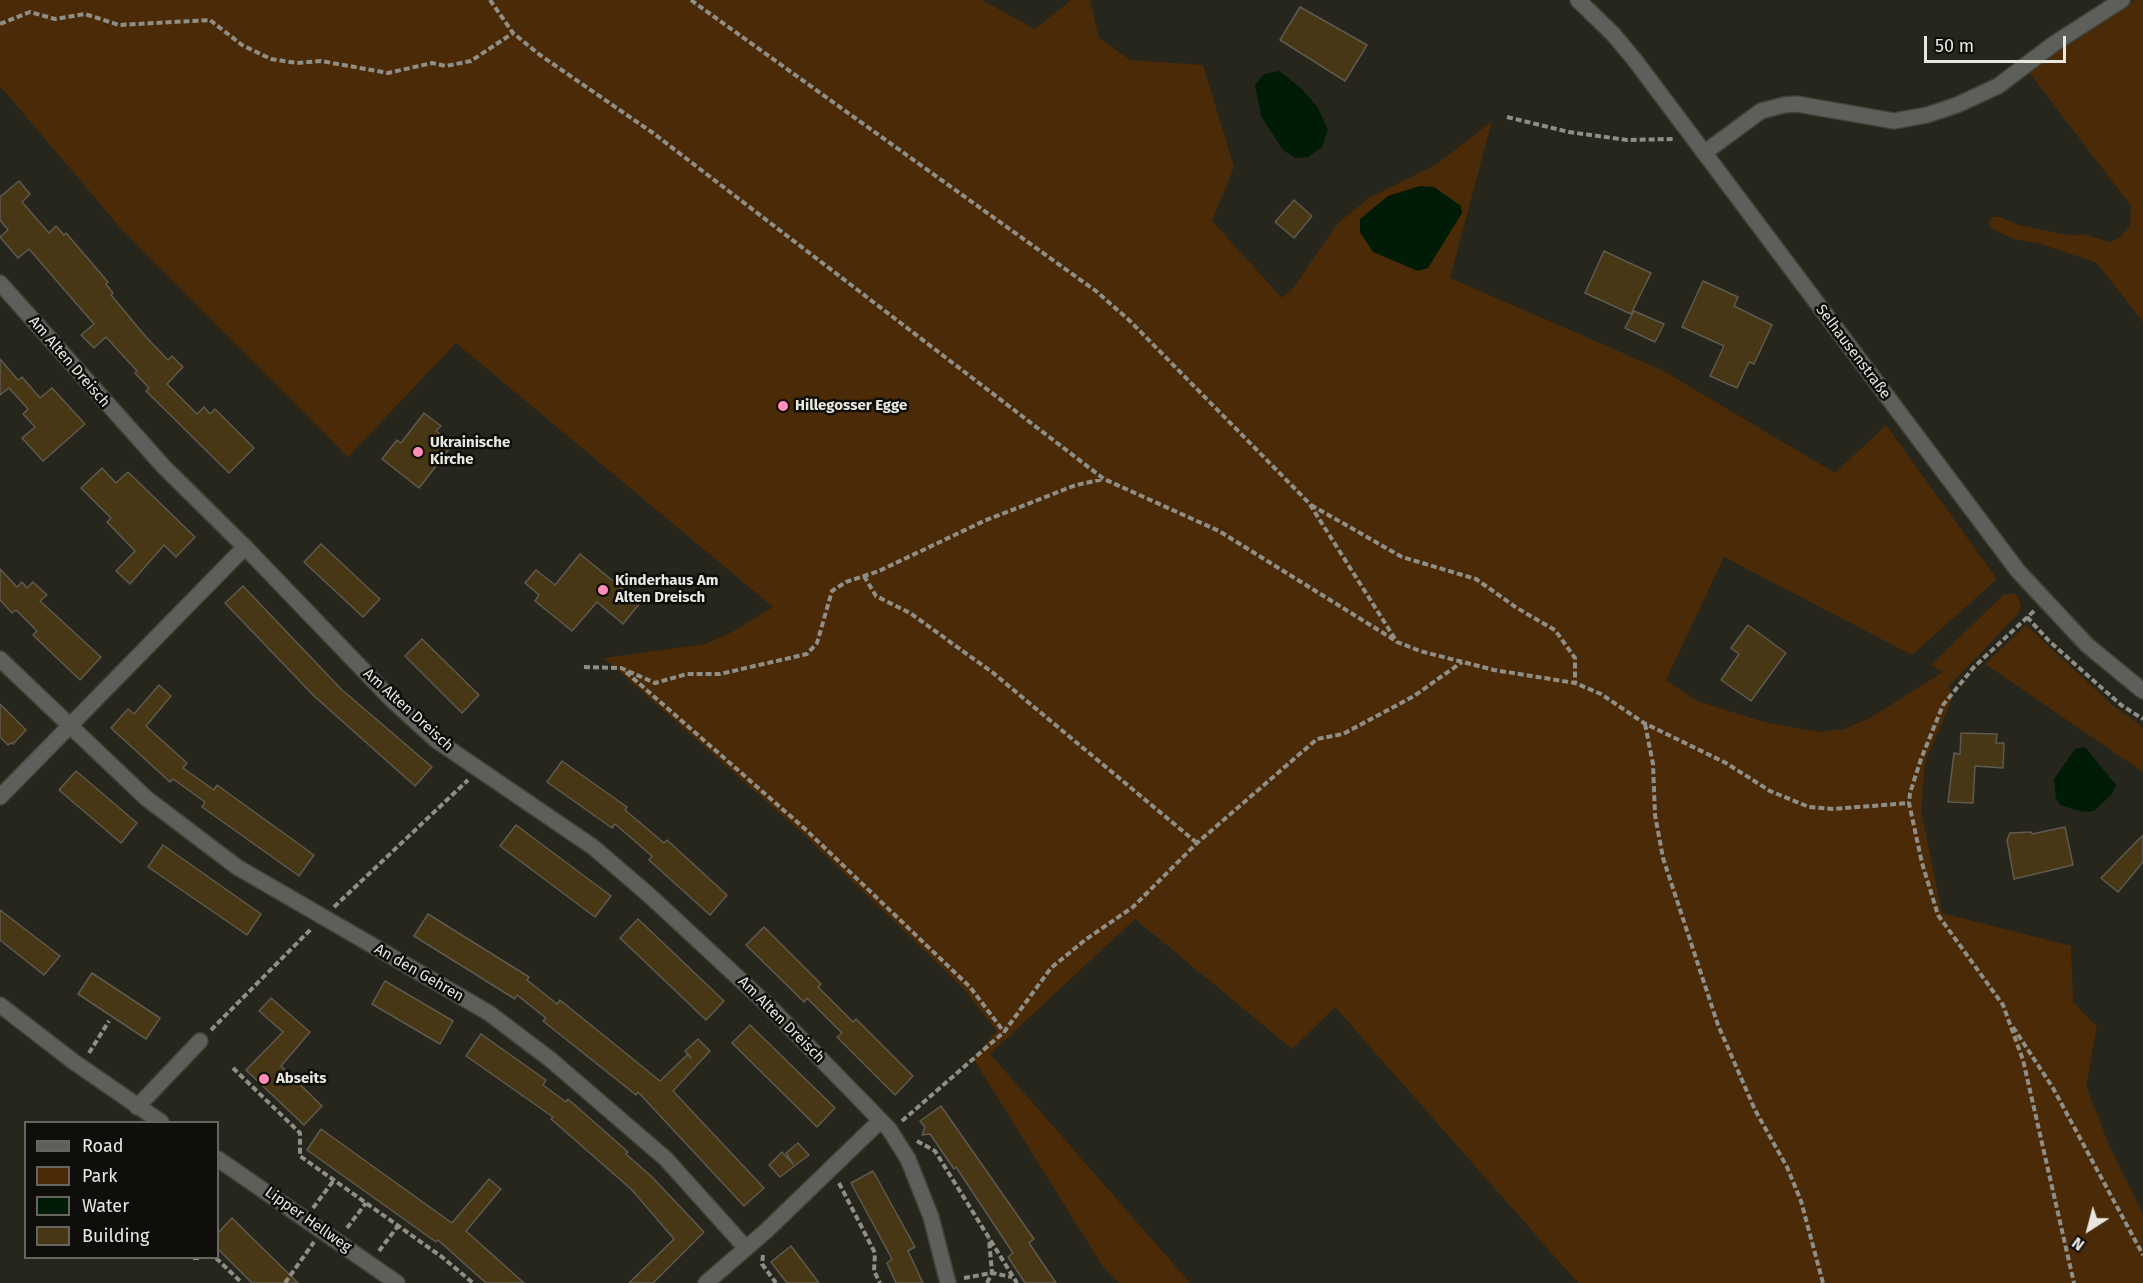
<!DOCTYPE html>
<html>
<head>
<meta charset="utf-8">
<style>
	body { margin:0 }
	#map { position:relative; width:2143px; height:1283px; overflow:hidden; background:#26261c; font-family:"Fira Sans",sans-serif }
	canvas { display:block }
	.legend { position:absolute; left:24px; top:1121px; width:195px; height:138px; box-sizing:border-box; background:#0f0e0a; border:2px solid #666560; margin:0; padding:8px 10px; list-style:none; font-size:18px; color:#e8e8e1 }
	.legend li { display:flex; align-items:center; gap:12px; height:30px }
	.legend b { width:30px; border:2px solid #666560 }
	.north { position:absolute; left:2059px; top:1199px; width:60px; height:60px; -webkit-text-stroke:4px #0f0e0a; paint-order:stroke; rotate:216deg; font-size:16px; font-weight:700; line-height:24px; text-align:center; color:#e8e8e1 }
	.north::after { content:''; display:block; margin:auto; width:21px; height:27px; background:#e8e8e1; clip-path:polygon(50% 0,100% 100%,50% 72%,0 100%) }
	.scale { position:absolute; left:1924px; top:36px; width:142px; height:27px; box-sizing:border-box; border:3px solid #e8e8e1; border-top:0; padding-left:8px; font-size:18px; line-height:21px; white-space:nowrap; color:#e8e8e1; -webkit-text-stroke:4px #0f0e0a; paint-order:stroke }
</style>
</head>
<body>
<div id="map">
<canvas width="2143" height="1283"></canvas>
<ul class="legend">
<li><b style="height:8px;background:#5d5f5a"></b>Road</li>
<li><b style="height:16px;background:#4b2a07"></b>Park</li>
<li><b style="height:16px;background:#001c07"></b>Water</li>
<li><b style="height:16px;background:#473714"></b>Building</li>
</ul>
<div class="north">N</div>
<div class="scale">50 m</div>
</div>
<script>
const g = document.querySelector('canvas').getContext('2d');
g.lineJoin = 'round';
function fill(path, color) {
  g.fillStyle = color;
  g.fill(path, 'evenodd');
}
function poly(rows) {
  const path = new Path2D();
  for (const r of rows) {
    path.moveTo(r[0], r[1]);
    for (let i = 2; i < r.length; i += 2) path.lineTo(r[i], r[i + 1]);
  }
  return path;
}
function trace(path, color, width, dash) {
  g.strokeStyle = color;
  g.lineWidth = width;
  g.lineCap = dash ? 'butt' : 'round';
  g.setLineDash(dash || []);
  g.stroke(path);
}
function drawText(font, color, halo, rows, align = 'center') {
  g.font = font + ' "Fira Sans",sans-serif';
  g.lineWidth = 5;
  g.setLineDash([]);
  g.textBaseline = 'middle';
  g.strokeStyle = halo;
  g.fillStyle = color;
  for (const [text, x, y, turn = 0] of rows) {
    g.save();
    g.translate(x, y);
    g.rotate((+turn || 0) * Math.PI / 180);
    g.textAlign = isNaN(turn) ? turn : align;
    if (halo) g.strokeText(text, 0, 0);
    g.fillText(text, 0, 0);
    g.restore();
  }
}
fill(poly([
	[0,0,982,0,1035,29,1071,0,1090,0,1099,38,1130,60,1203,65,1234,167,1212,221,1282,298,1293,288,1338,223,1369,198,1437,164,1492,121,1450,278,1662,370,1835,473,1886,425,1997,579,1912,655,1724,557,1666,680,1697,701,1764,722,1820,732,1844,729,1870,718,1943,672,1931,665,2004,594,2015,594,2019,599,2021,607,2017,615,1949,686,1952,699,1925,762,1921,811,1942,913,2071,946,2073,1002,2097,1027,2086,1086,2109,1145,2143,1214,2143,1283,1578,1283,1335,1007,1292,1049,1135,919,990,1054,1190,1283,1119,1283,1103,1267,973,1058,997,1031,962,987,802,833,604,658,705,644,732,632,773,607,456,343,348,457,123,231,0,86],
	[2135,0,2143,0,2143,322,2097,263,2041,244,2011,238,1993,229,1989,223,1992,217,2000,217,2018,225,2073,236,2083,234,2110,242,2119,238,2130,226,2131,206,2028,71],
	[2026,625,2111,704,2143,727,2143,772,1985,664]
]), '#4b2a07');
fill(poly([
	[1279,71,1302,89,1318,108,1328,130,1322,147,1308,157,1295,158,1283,150,1261,116,1255,85,1264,74],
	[1420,186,1434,187,1461,206,1462,213,1428,268,1418,271,1373,252,1360,232,1360,219,1388,196],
	[2085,747,2116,785,2112,794,2094,811,2084,812,2060,805,2056,799,2054,779,2075,749]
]), '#001c07');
const building = poly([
	[1300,7,1367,45,1345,81,1280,40,1300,7],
	[19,181,30,194,22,202,49,233,56,226,64,235,66,233,108,282,106,284,113,293,111,295,146,337,168,360,172,356,183,367,167,384,197,414,204,407,210,414,215,409,254,448,229,473,146,391,149,388,135,373,137,371,106,337,94,348,81,335,94,324,29,249,18,258,0,237,8,230,0,220,0,197,19,181],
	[1294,200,1312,216,1294,238,1275,222,1294,200],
	[1604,251,1651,273,1631,314,1585,293,1604,251],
	[1703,281,1738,297,1734,306,1772,325,1754,364,1749,362,1737,388,1710,376,1724,346,1682,327,1703,281],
	[1634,311,1664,324,1655,342,1625,328,1634,311],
	[0,359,18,380,22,377,40,398,52,388,85,424,43,461,22,438,35,427,23,414,28,409,9,388,0,395,0,359],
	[424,413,441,426,436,431,453,444,419,488,382,459,397,440,401,443,424,413],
	[102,468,116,483,128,472,195,537,176,557,164,545,130,584,116,571,135,551,107,522,111,518,81,488,102,468],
	[321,544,380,599,363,617,304,562,321,544],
	[580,554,640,603,623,624,597,602,572,631,535,601,539,595,525,583,536,570,555,585,580,554],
	[0,569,17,587,22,582,27,588,33,582,47,595,40,601,101,657,80,680,33,635,37,631,16,610,12,613,0,600,0,569],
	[243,586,341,689,432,767,415,786,314,696,225,603,243,586],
	[1748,625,1786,653,1751,701,1721,680,1739,654,1731,648,1748,625],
	[422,639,479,695,462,713,405,656,422,639],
	[159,685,171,696,146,726,187,763,183,768,214,790,217,785,314,855,299,876,202,807,205,802,173,779,170,782,111,728,128,709,134,714,159,685],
	[0,704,26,730,13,744,11,743,8,745,0,737,0,704],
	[1961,733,1997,734,1996,743,2004,743,2003,768,1975,766,1973,803,1948,802,1954,753,1960,754,1961,733],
	[562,761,627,807,625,810,664,843,667,840,727,895,710,915,649,860,652,856,615,824,612,828,547,782,562,761],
	[76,771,137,823,121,843,59,790,76,771],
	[516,825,611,896,595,917,500,846,516,825],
	[2065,827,2073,865,2014,879,2007,840,2010,833,2031,832,2032,834,2065,827],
	[2143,835,2143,862,2118,892,2101,878,2143,835],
	[163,845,261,914,247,935,148,867,163,845],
	[0,910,60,956,44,975,0,940,0,910],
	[428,914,529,977,527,980,557,1004,560,1000,660,1081,688,1054,691,1058,685,1051,698,1039,710,1051,673,1091,764,1188,744,1206,638,1092,636,1095,543,1021,546,1018,517,995,515,999,414,936,428,914],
	[638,919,724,1001,706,1020,620,938,638,919],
	[764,927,821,984,818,987,853,1022,856,1019,913,1076,895,1095,837,1037,842,1033,807,998,804,1002,746,945,764,927],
	[92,973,160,1018,146,1039,78,994,92,973],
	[385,981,453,1021,440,1044,372,1004,385,981],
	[271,998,310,1032,281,1066,322,1106,304,1125,246,1070,283,1032,259,1011,271,998],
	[750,1025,835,1108,817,1127,732,1043,750,1025],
	[481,1034,546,1080,543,1085,566,1102,568,1099,628,1152,626,1154,652,1177,704,1232,653,1283,629,1283,674,1239,632,1190,551,1119,553,1117,466,1056,481,1034],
	[941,1106,1034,1239,1029,1243,1056,1283,1025,1283,1008,1257,1013,1253,956,1167,954,1169,930,1134,922,1135,925,1127,920,1121,941,1106],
	[321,1129,452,1223,489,1179,501,1189,466,1231,524,1283,486,1283,438,1240,436,1242,307,1150,321,1129],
	[798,1143,809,1155,780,1177,769,1165,782,1152,793,1164,786,1153,798,1143],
	[873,1171,915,1247,908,1251,923,1283,896,1283,887,1263,892,1259,851,1183,873,1171],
	[232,1218,298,1283,252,1283,218,1249,218,1233,232,1218],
	[791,1246,819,1283,787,1283,771,1262,791,1246]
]);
fill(building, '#473714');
trace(building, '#5f5a50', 1.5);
const minor = poly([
	[1578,0,1613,34,1634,59,2018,571,2087,645,2143,691],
	[1704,153,1761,111,1784,105,1797,104,1894,121,1927,115,1957,105,1998,86,2055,43,2122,0],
	[0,283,164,467,245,547,393,701,436,740,593,847,649,895,774,1011,889,1129,908,1159,931,1217,948,1283],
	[0,659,146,798,237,867,489,1013,551,1060,666,1159,745,1247],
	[0,797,245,547],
	[0,1005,74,1062,161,1122],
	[137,1107,200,1041],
	[218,1159,397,1283],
	[706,1283,766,1231,880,1121]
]);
trace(minor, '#414138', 18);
trace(poly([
	[490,0,513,33,540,55,653,133,1104,479,1219,531,1396,641],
	[691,0,1096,291,1130,321,1309,503,1397,642,1420,651,1494,670,1575,683,1601,694,1644,723,1726,763,1770,791,1809,807,1833,809,1909,803],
	[0,24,30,12,55,19,85,14,119,25,210,20,242,45,271,59,297,63,321,61,388,73,432,63,446,66,471,61,513,33],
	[1507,117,1569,132,1627,140,1675,139],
	[1311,505,1402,557,1476,579,1517,608,1555,630,1575,658,1575,683],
	[864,576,876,596,910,613,992,672,1197,843],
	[2034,611,1974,667,1943,705,1921,759,1910,793,1909,803,1922,863,1938,915,2003,1005,2023,1060,2074,1283],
	[2027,617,2049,641,2121,705,2143,719],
	[584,667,621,668,655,683,687,674,720,674,807,654,817,643,832,591,846,582,879,571,984,521,1076,485,1104,479],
	[626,672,804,828,970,987,1004,1032],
	[1645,724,1653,764,1655,815,1663,858,1718,1025,1755,1110,1787,1167,1801,1201,1823,1283],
	[334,907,468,780],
	[2013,1027,2053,1088,2143,1255],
	[211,1030,311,929],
	[89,1053,109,1021],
	[233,1068,300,1133,300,1156,442,1257,473,1283],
	[902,1121,1004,1032,1051,968,1085,940,1133,907,1197,843,1317,739,1343,734,1414,696,1462,662],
	[917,1141,935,1151,1017,1283],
	[839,1183,875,1253,874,1271,880,1283],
	[313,1208,334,1180],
	[347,1228,366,1203],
	[379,1251,398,1226],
	[763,1255,762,1264,776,1283],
	[193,1258,200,1258],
	[216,1258,242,1283],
	[964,1278,992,1273,1012,1277],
	[285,1283,314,1242],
	[987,1283,992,1273,989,1239]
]), '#8f8f87', 4, [6, 3]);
trace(minor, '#5d5f5a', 15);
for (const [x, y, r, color] of [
	[783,406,6,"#ff8ebb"],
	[418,452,6,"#ff8ebb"],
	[603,590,6,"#ff8ebb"],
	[264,1079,6,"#ff8ebb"]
]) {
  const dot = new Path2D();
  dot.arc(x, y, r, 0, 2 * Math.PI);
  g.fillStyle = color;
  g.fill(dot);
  trace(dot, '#0f0e0a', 2);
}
drawText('15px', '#e8e8e1', '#0f0e0a', [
	["Selhausenstraße",1853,352,53],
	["Am Alten Dreisch",69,362,49],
	["Am Alten Dreisch",408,710,42],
	["An den Gehren",419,973,30],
	["Am Alten Dreisch",781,1020,45],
	["Lipper Hellweg",308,1220,35]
]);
drawText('bold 15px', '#e8e8e1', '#0f0e0a', [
	["Hillegosser Egge",795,406],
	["Ukrainische",430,443],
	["Kirche",430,460],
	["Kinderhaus Am",615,581],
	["Alten Dreisch",615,598],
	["Abseits",276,1079]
], 'left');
</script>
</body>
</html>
